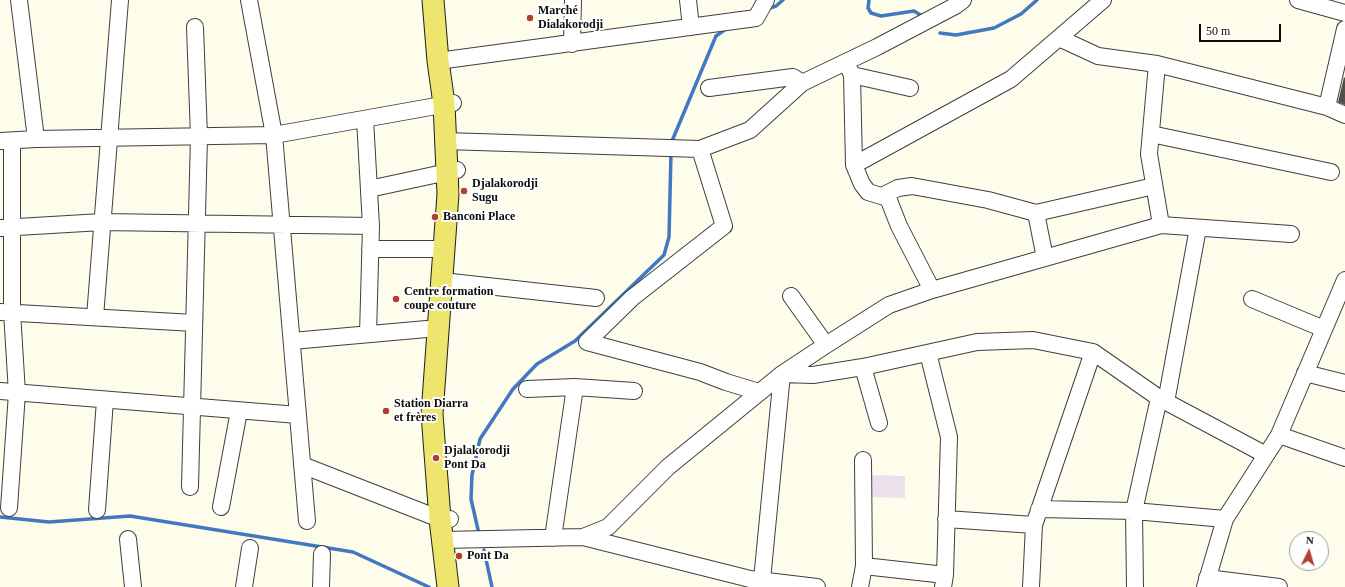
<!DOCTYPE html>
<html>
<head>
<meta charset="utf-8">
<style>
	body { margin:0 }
	#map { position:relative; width:1345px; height:587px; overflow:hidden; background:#fefdec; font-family:Georgia,serif }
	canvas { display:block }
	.north { position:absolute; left:1289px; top:531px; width:40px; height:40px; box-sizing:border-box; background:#fff; border:1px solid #9e9e9e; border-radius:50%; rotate:5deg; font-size:11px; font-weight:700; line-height:16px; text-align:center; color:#0c0c0c }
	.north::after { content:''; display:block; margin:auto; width:14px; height:18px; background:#b04030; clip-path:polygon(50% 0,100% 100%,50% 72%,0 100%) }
	.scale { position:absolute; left:1199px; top:24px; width:82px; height:18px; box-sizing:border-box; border:2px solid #0c0c0c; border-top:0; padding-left:5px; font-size:12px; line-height:14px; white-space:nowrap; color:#0c0c0c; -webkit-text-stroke:3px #fff; paint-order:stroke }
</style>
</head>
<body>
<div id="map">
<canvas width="1345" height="587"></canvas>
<div class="north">N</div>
<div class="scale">50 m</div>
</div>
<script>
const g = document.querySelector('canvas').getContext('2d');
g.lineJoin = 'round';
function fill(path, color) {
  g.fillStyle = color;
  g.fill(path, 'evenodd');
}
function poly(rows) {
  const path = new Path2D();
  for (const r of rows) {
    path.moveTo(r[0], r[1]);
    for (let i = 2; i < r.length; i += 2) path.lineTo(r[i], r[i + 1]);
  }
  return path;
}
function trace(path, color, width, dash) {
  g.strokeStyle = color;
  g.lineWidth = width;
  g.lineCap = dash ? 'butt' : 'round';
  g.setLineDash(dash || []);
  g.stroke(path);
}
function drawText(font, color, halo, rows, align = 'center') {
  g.font = font + ' Georgia,serif';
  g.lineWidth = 4;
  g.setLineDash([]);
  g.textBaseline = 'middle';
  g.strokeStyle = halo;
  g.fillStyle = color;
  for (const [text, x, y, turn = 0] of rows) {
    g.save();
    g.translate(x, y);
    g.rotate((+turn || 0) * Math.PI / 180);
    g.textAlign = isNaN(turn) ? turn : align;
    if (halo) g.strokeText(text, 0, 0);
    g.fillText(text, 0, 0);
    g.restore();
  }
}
fill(poly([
	[872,475,905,476,905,498,871,497]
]), '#eae1ea');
trace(poly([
	[869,0,868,8,871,13,881,16,914,11,922,16],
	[767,9,776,6,783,0],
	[940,33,956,35,994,28,1021,14,1037,0],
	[672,145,672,141,716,36,726,29],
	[0,517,49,522,130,516,353,552,429,587],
	[479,534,471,499,472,475,480,439,513,389,537,364,575,341,664,255,669,237,671,153],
	[484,550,492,587]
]), '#4278c2', 3.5);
fill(poly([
	[1344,77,1345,78,1345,105,1338,102]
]), '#544f49');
const minor = poly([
	[19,0,36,139],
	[249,0,274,135,307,521],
	[688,0,691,27],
	[1298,0,1345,13],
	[1059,38,1098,56,1157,64,1327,107,1345,115],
	[572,44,573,0],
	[438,61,756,18,766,0],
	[846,62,852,75,854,165,862,184,868,192,888,198,899,226,932,290],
	[1157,64,1149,154,1161,225],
	[852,75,910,88],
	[709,88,793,77,802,83],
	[1327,107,1345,29],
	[365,119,371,226,368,334],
	[1151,134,1331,172],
	[0,141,36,139,274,135,453,103],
	[445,141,700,149,750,130,802,83,877,47,955,6,963,0],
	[854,165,1011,79,1103,0],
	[369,189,457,170],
	[882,196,898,188,912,186,988,200,1036,213,1154,186],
	[1036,213,1045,258],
	[0,228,102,222,371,226],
	[370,249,444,249],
	[442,281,596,298],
	[791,296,826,345],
	[1252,299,1324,329],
	[0,312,194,323],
	[95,317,120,0],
	[292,341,438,328],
	[587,342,632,298,724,226,700,149],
	[587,342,700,372,726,382,759,392],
	[928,353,949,437,945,575,943,587],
	[863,367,879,423],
	[1305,373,1345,383],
	[527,389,575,387,634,391],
	[0,391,298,415],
	[1166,402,1198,228],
	[1279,435,1345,458],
	[302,465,440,519,450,519],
	[190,487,199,137,195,27],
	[221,507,239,411],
	[9,508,17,393,12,312,12,141],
	[1039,509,1134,511,1225,519],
	[97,510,105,400],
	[946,519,1034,525],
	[583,537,750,579,817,587],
	[553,538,575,387],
	[128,539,133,587],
	[443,540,583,537,608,527,668,467,782,374,813,375,863,367,977,342,1033,340,1093,352,1159,398,1266,455],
	[864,566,945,575],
	[1207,578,1279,587],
	[762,580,782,374,826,345,889,305,932,290,1161,225,1291,234],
	[244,587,250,548],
	[321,587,322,554],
	[860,587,864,566,863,460],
	[1031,587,1034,525,1093,352],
	[1135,587,1134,511,1159,398],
	[1205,587,1225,519,1279,435,1345,280]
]);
const major = poly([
	[433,0,438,61,444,104,448,194,432,414,440,519,448,587]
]);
trace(minor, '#3f3f3f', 18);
trace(major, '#1d1d1d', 23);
trace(minor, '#fff', 16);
trace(major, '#ede56d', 21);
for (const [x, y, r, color] of [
	[530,18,4,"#b04030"],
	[464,191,4,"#b04030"],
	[435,217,4,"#b04030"],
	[396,299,4,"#b04030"],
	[386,411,4,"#b04030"],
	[436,458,4,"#b04030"],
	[459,556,4,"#b04030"]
]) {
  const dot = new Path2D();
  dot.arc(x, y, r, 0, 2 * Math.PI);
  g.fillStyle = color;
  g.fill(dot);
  trace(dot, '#fff', 1.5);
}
drawText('bold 12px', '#0c0c0c', '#fff', [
	["Marché",538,11],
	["Dialakorodji",538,25],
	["Djalakorodji",472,184],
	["Sugu",472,198],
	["Banconi Place",443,217],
	["Centre formation",404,292],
	["coupe couture",404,306],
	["Station Diarra",394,404],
	["et frères",394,418],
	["Djalakorodji",444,451],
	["Pont Da",444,465],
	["Pont Da",467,556]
], 'left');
</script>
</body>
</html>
